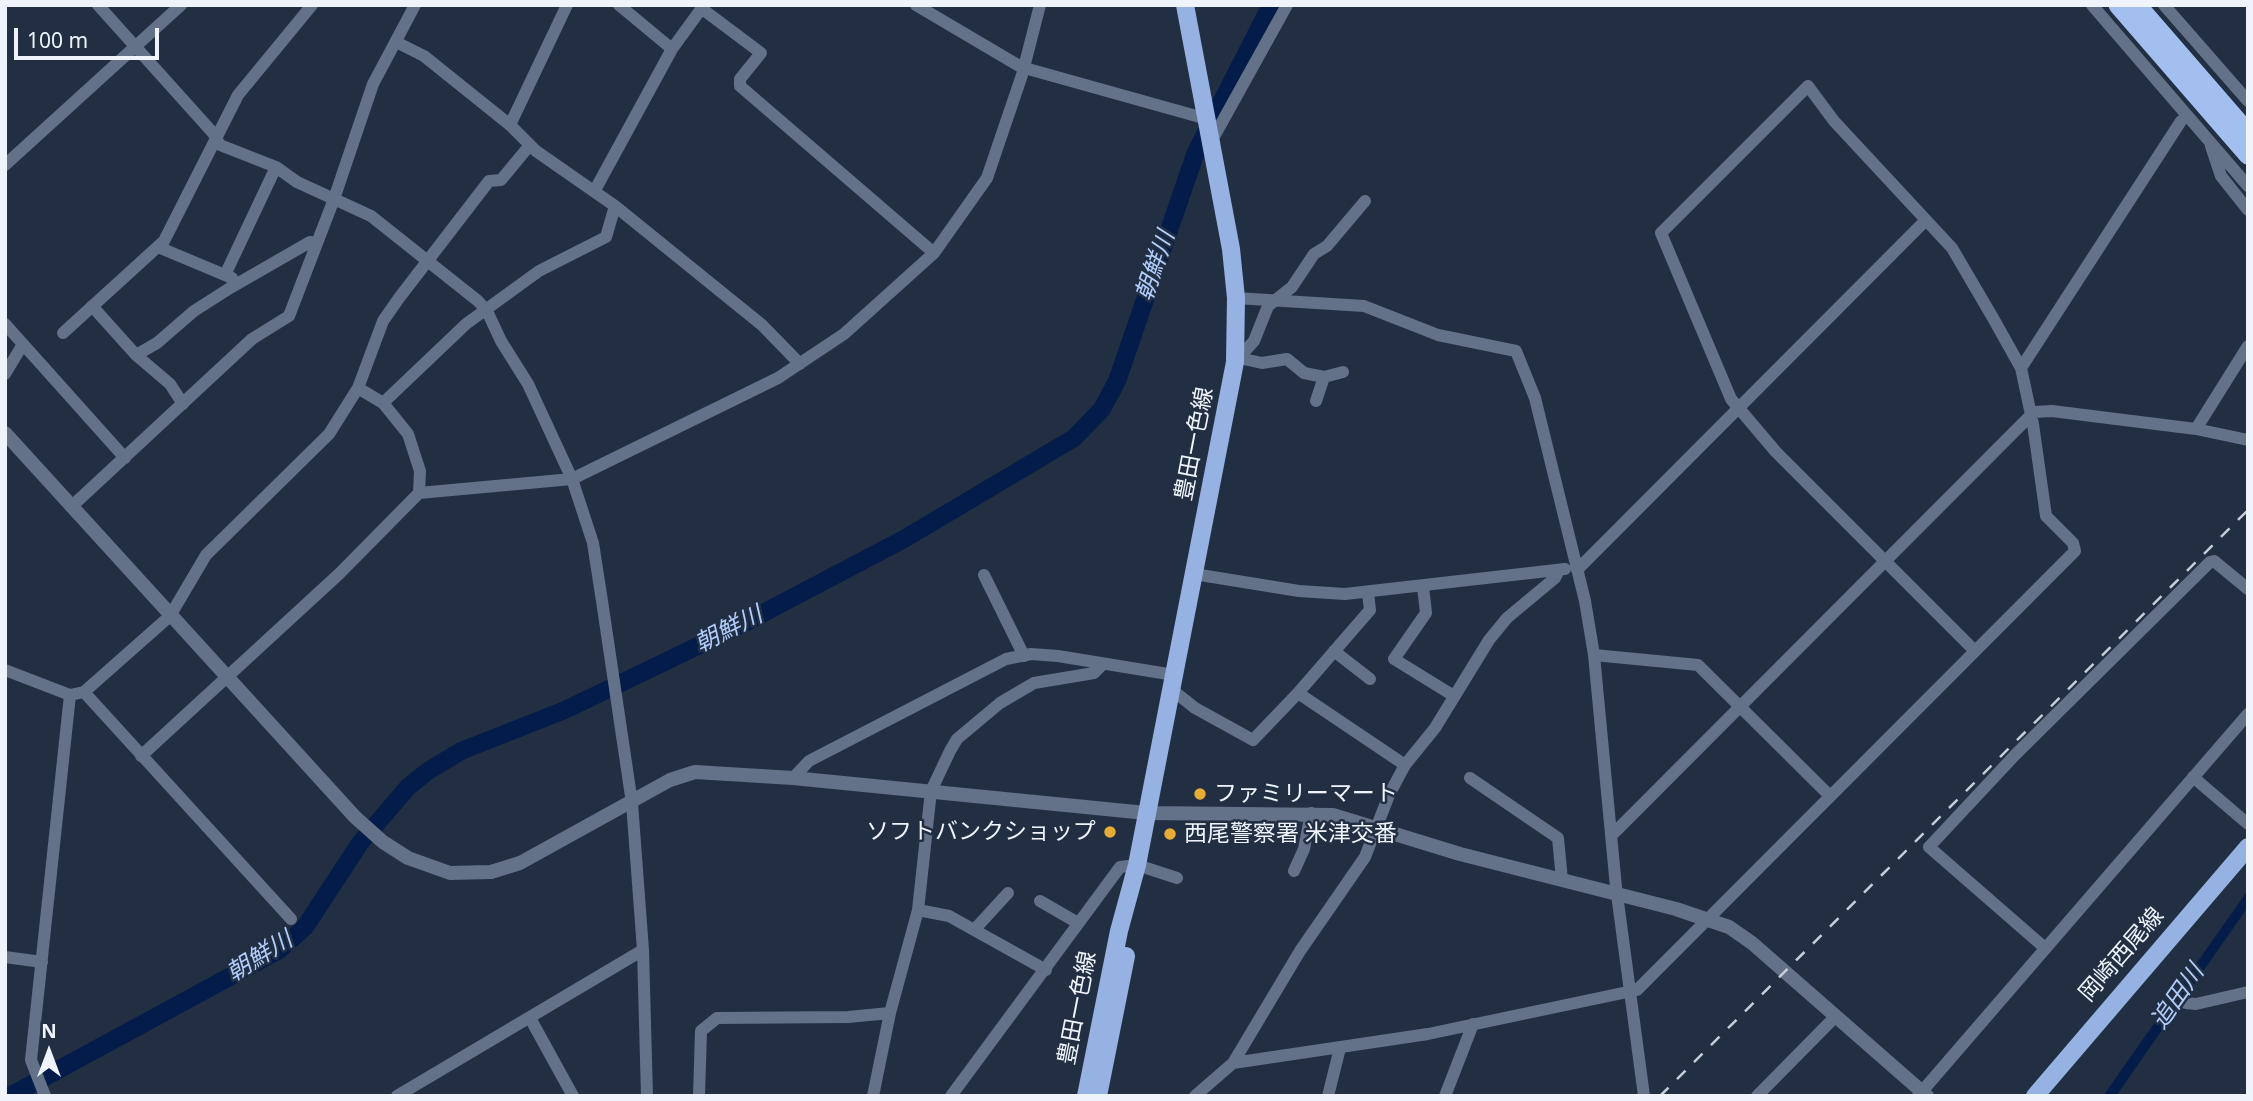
<!DOCTYPE html>
<html>
<head>
<meta charset="utf-8">
<style>
	body { margin:0 }
	#map { position:relative; width:2253px; height:1101px; overflow:hidden; background:#222f43; font-family:"Noto Sans",sans-serif }
	canvas { display:block }
	.frame { position:absolute; inset:0; border:7px solid #eff4fc; pointer-events:none }
	.north { position:absolute; left:14px; top:1017px; width:70px; height:70px; -webkit-text-stroke:5px #222f43; paint-order:stroke; rotate:0deg; font-size:19px; font-weight:700; line-height:28px; text-align:center; color:#eff4fc }
	.north::after { content:''; display:block; margin:auto; width:24px; height:32px; background:#eff4fc; clip-path:polygon(50% 0,100% 100%,50% 72%,0 100%) }
	.scale { position:absolute; left:14px; top:28px; width:145px; height:32px; box-sizing:border-box; border:4px solid #eff4fc; border-top:0; padding-left:9px; font-size:21px; line-height:24px; white-space:nowrap; color:#eff4fc; -webkit-text-stroke:5px #222f43; paint-order:stroke }
</style>
</head>
<body>
<div id="map">
<canvas width="2253" height="1101"></canvas>
<div class="frame"></div>
<div class="north">N</div>
<div class="scale">100 m</div>
</div>
<script>
const g = document.querySelector('canvas').getContext('2d');
g.lineJoin = 'round';
function fill(path, color) {
  g.fillStyle = color;
  g.fill(path, 'evenodd');
}
function poly(rows) {
  const path = new Path2D();
  for (const r of rows) {
    path.moveTo(r[0], r[1]);
    for (let i = 2; i < r.length; i += 2) path.lineTo(r[i], r[i + 1]);
  }
  return path;
}
function trace(path, color, width, dash) {
  g.strokeStyle = color;
  g.lineWidth = width;
  g.lineCap = dash ? 'butt' : 'round';
  g.setLineDash(dash || []);
  g.stroke(path);
}
function drawText(font, color, halo, rows, align = 'center') {
  g.font = font + ' "Noto Sans","Noto Sans JP",sans-serif';
  g.lineWidth = 5;
  g.setLineDash([]);
  g.textBaseline = 'middle';
  g.strokeStyle = halo;
  g.fillStyle = color;
  for (const [text, x, y, turn = 0] of rows) {
    g.save();
    g.translate(x, y);
    g.rotate((+turn || 0) * Math.PI / 180);
    g.textAlign = isNaN(turn) ? turn : align;
    if (halo) g.strokeText(text, 0, 0);
    g.fillText(text, 0, 0);
    g.restore();
  }
}
fill(poly([
	[2248,890,2248,907,2116,1096,2103,1096]
]), '#031c4a');
trace(poly([
	[10,1096,279,950,305,927,360,843,408,787,428,771,461,751,565,710,731,630,904,539,1074,438,1102,409,1117,381,1196,152,1271,5]
]), '#031c4a', 18);
trace(poly([
	[98,5,213,133,220,145,276,167,297,182,371,216,478,301,487,311,501,341,528,384,572,479,593,543,602,601,632,803,643,950,647,1096],
	[619,5,672,49],
	[916,5,1021,67,1207,119],
	[2092,5,2248,186],
	[2164,5,2248,101],
	[701,8,761,53,740,79,740,86,934,253],
	[396,42,424,56,510,125,536,151,615,206,762,325,800,364],
	[510,125,567,5],
	[1211,142,1287,5],
	[2211,146,2221,176,2248,210],
	[5,165,181,5],
	[595,190,672,49,704,5],
	[158,247,232,278],
	[225,275,276,167],
	[1236,298,1364,306,1438,335,1516,351,1535,398,1585,601,1594,655,1616,887,1644,1096],
	[92,306,136,355,170,384,183,404],
	[5,324,125,458],
	[63,333,164,241,238,95,312,5],
	[136,355,157,343,194,311,230,288,310,242,315,243],
	[1239,358,1262,363,1287,359,1304,373,1324,377,1316,401],
	[1235,362,1254,341,1268,306,1292,287,1314,254,1327,246,1365,201],
	[2021,368,2181,121],
	[5,374,23,344],
	[1324,377,1343,372],
	[358,388,383,403,408,434,420,471,419,493],
	[383,403,466,324,539,271,606,237,615,206],
	[2196,429,2248,346],
	[71,507,252,339,289,316,334,199,373,84,415,5],
	[1577,570,1925,221],
	[1194,574,1299,591,1345,594,1565,569],
	[984,575,1024,656],
	[1423,587,1426,613,1394,659,1454,696],
	[1368,593,1370,610,1298,693,1405,765],
	[1334,651,1370,679],
	[1594,655,1698,665,1830,796],
	[5,670,70,695,84,692,170,616,206,555,329,434,358,388,383,321,399,298,489,181,501,180,530,145],
	[1171,689,1195,708,1253,740,1298,693],
	[84,692,291,919],
	[141,756,339,574,419,493,572,479,778,378,844,334,934,253,987,178,1022,75,1040,5],
	[2193,777,2248,824],
	[793,778,809,761,1006,659,1031,654,1058,656,1174,675],
	[1470,778,1558,838,1562,880],
	[1612,835,2034,412,2052,411,2196,429,2248,440],
	[1294,871,1304,849,1311,813],
	[1040,901,1078,923],
	[918,910,949,916,1046,970],
	[974,930,1008,893],
	[2045,948,1929,847,2015,755,2210,562,2214,561,2248,589],
	[5,957,42,962],
	[2186,1003,2196,1004,2248,992],
	[530,1018,573,1096],
	[1233,1063,1428,1034,1637,990,2075,551,2073,543,2046,516,2033,424,2021,368,1993,318,1952,248,1834,121,1808,86,1661,233,1731,399,1776,452,1975,651],
	[45,1096,31,1060,70,695],
	[397,1096,643,950],
	[699,1096,701,1031,717,1018,848,1017,890,1013],
	[873,1096,890,1013,918,910,931,791,950,751,957,739,1000,703,1034,683,1094,673,1103,664],
	[951,1096,1120,867,1137,865,1177,878],
	[1195,1096,1233,1063,1300,951,1365,857,1389,795,1405,765,1435,728,1489,640,1507,618,1555,578,1559,570],
	[1328,1096,1340,1048],
	[1445,1096,1473,1024],
	[1757,1096,1836,1016],
	[1918,1096,2248,714]
]), '#637189', 12);
trace(poly([
	[5,433,355,817,383,842,408,858,450,873,491,872,520,863,670,780,695,772,793,778,1146,813,1333,815,1460,854,1676,909,1729,927,1752,943,1927,1096]
]), '#637189', 14);
trace(poly([
	[1086,1096,1119,931,1137,865,1235,362,1236,298,1231,249,1185,5],
	[1098,1096,1126,956],
	[2035,1096,2248,847]
]), '#95b2e3', 18);
trace(poly([
	[2118,5,2248,155],
	[2137,5,2248,133]
]), '#a2bfef', 19);
trace(poly([
	[1660,1096,2248,510]
]), '#c8ced9', 2.5, [12, 12]);
for (const [x, y, r, color] of [
	[1200,794,7,"#e7ac36"],
	[1110,832,7,"#e7ac36"],
	[1170,834,7,"#e7ac36"]
]) {
  const dot = new Path2D();
  dot.arc(x, y, r, 0, 2 * Math.PI);
  g.fillStyle = color;
  g.fill(dot);
  trace(dot, '#222f43', 2.5);
}
drawText('23px', '#eff4fc', '#222f43', [
	["豊田一色線",1195,444,-79],
	["岡崎西尾線",2122,955,-49],
	["豊田一色線",1078,1008,-79]
]);
drawText('23px', '#eff4fc', '#222f43', [
	["ファミリーマート",1214,794],
	["ソフトバンクショップ",1096,832,"right"],
	["西尾警察署 米津交番",1184,834]
], 'left');
drawText('italic 24px', '#b1cdfc', '#222f43', [
	["朝鮮川",1156,266,-71],
	["朝鮮川",729,630,-27],
	["朝鮮川",260,957,-32],
	["追田川",2178,997,-55]
]);
</script>
</body>
</html>
